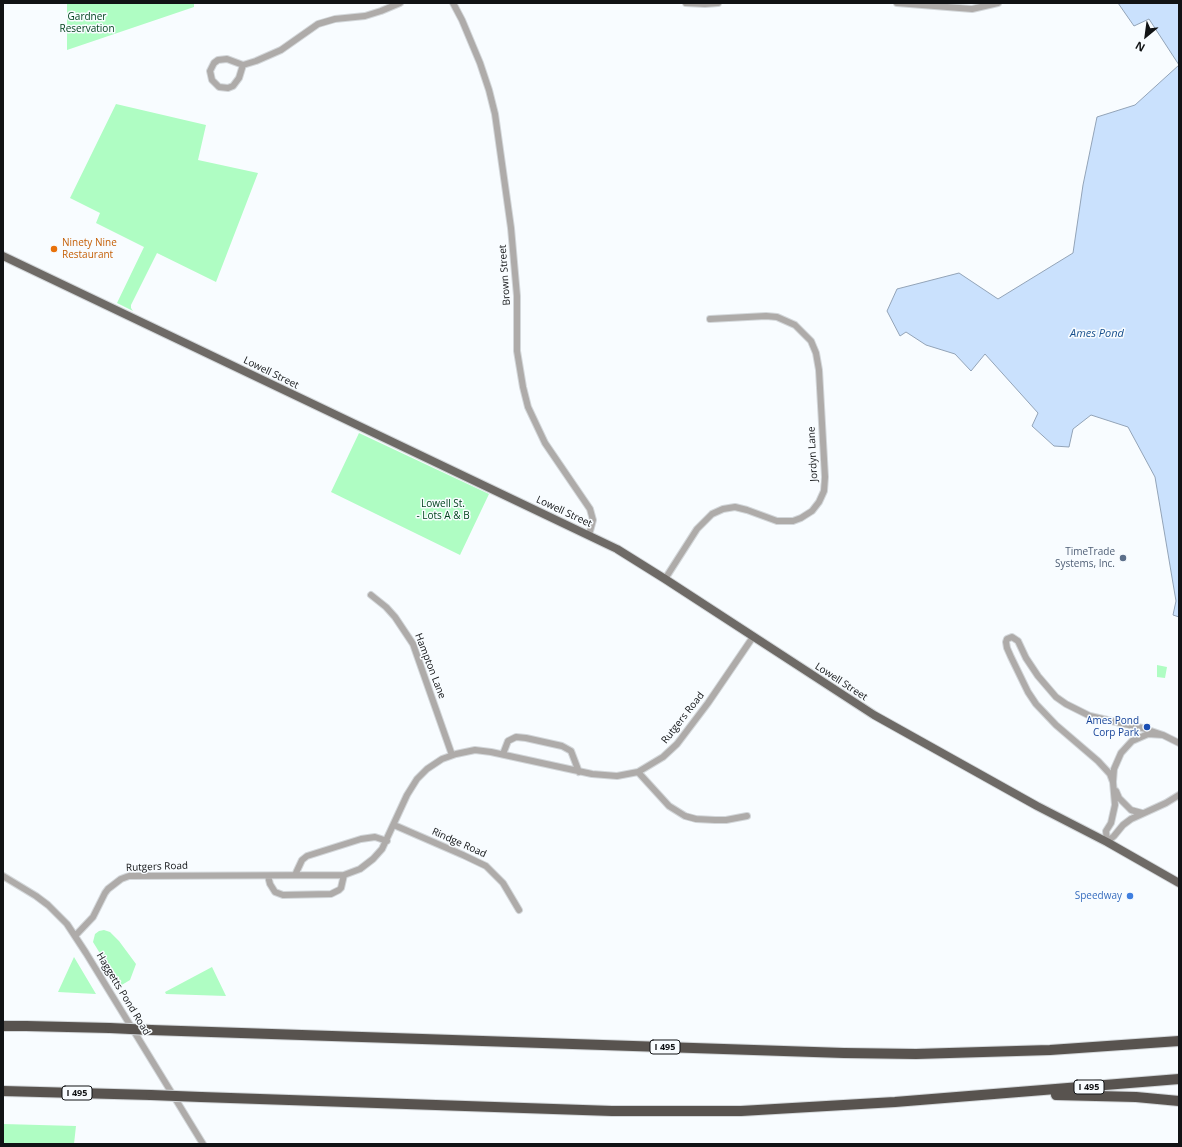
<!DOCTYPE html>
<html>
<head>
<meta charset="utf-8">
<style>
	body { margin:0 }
	#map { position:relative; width:1182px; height:1147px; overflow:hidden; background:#f8fcff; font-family:"Open Sans",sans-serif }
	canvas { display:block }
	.frame { position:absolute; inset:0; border:4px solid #111315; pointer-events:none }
	.north { position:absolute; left:1126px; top:16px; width:40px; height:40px; -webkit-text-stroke:3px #f8fcff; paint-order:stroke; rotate:209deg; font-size:11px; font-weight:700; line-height:16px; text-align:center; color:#111315 }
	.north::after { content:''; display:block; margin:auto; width:14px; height:18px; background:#111315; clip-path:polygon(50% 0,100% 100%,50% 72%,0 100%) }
</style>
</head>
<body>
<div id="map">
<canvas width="1182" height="1147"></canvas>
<div class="frame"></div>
<div class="north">N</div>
</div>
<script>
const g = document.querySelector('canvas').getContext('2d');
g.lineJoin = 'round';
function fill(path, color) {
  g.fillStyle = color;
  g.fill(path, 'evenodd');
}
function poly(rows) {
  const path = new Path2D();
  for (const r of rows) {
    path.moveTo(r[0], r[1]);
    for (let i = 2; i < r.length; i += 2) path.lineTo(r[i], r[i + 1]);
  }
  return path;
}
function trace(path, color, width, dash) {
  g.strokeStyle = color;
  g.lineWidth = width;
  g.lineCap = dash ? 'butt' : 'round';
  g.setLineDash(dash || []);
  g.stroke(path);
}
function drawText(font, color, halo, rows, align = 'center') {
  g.font = font + ' "Open Sans",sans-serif';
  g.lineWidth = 3;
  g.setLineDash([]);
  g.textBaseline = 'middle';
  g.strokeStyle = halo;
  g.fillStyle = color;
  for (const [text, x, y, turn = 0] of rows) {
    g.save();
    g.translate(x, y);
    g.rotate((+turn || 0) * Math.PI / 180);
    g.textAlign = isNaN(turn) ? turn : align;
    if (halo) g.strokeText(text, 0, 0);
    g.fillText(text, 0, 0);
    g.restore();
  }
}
fill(poly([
	[67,3,194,3,194,7,67,50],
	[116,104,206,125,198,160,258,173,216,282,157,253,131,305,131,308,133,311,117,303,144,247,96,223,100,213,70,198],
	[359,433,489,494,460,555,331,492],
	[1157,665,1167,667,1165,678,1157,677],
	[104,930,110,932,119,941,136,964,130,980,120,986,93,942,95,934,99,931],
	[74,957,96,994,58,992],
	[212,967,226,996,166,994,165,992],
	[3,1124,76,1126,74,1144,3,1144]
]), '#affdc3');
const water = poly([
	[1118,3,1179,3,1179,617,1173,615,1176,601,1155,477,1128,427,1091,415,1073,429,1069,447,1054,446,1032,426,1038,413,985,354,971,371,955,354,926,345,906,332,900,336,887,311,897,289,959,273,998,299,1073,253,1083,185,1097,117,1135,105,1179,65,1149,19,1134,26,1118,3]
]);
fill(water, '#cae1fd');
trace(water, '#92a3b7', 1);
const minor = poly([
	[453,3,462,20,480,63,489,90,495,114,511,228,517,296,517,351,523,387,528,407,545,443,590,509,593,520,589,535],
	[686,3,705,4,718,3],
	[897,3,972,9,998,3],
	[243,65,239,78,233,86,228,88,219,87,212,80,210,71,214,63,218,60,227,59,243,65,256,61,281,50,318,24,335,19,365,16,381,11,400,3],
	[665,579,697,529,712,514,723,509,735,507,747,510,777,521,793,521,801,518,812,511,819,502,824,491,825,477,819,370,816,353,811,341,795,325,777,317,766,316,710,319],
	[371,595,386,607,395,617,413,644,452,755],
	[503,754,508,741,516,737,526,738,562,746,571,751,579,772],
	[638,772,669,806,685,816,696,819,715,820,726,820,747,816],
	[1113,782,1110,774,1098,761,1056,725,1036,704,1028,692,1011,657,1007,648,1006,642,1007,639,1012,637,1018,641,1026,658,1038,676,1056,697,1066,704,1090,716,1142,728,1163,735],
	[1116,791,1119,798,1131,810,1142,813],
	[394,825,463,855,486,866,503,883,519,910],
	[1107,842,1106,831,1111,823,1115,805,1113,782,1114,769,1121,753,1132,741,1148,734,1163,735,1179,743],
	[1107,842,1114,836,1123,825,1131,819,1166,803,1179,795],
	[295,875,302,860,307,856,361,839,375,837,387,841],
	[3,876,36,896,48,905,67,924,86,953,203,1144],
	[268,876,270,884,275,892,283,895,331,894,339,890,341,888,344,875],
	[75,936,93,917,105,893,108,889,121,879,129,876,344,875,360,869,373,859,382,849,407,795,417,779,427,769,442,759,456,754,475,750,491,752,592,774,617,776,638,772,663,757,677,744,708,703,753,637]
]);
const major = poly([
	[3,256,617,549,665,579,874,715,1037,806,1107,842,1179,883]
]);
const highway = poly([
	[3,1026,26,1026,110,1028],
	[151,1030,844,1053,916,1054,1050,1050,1179,1041],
	[3,1091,151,1095],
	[1056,1095,1136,1097,1179,1101],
	[201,1097,612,1111,741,1111,895,1102,1179,1079]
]);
trace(minor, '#d3d7da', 8);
trace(major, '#d3d7da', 10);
trace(highway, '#d3d7da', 12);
trace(minor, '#aeaba9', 6);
trace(major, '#6e6a66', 8);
trace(highway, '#58534f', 10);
const highwayBridge = poly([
	[110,1028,151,1030],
	[151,1095,201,1097]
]);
trace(highwayBridge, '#d3d7da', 12, []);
trace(highwayBridge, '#58534f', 10);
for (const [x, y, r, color] of [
	[54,249,4,"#e8710a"],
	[1123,558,4,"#5c6f8a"],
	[1147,727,4,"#1a4fb4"],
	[1130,896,4,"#3f7fe0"]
]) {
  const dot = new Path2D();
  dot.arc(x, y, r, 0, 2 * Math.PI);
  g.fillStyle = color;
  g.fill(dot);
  trace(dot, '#f8fcff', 1.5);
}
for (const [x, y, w] of [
	[665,1047,30],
	[1089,1087,30],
	[77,1093,30]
]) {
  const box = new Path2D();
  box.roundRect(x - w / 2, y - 7, w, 14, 3);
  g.fillStyle = '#f8fcff';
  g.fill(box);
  trace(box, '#111315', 1);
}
drawText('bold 9px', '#111315', null, [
	["I 495",665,1047],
	["I 495",1089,1087],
	["I 495",77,1093]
]);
drawText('10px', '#02431e', '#f8fcff', [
	["Gardner",87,17],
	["Reservation",87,29],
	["Lowell St.",443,504],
	["- Lots A & B",443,516]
]);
drawText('10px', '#c56008', '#f8fcff', [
	["Ninety Nine",62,243],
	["Restaurant",62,255]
], 'left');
drawText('10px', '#111315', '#f8fcff', [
	["Brown Street",505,275,-94],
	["Lowell Street",271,373,26],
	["Jordyn Lane",813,454,-93],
	["Lowell Street",564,512,25],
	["Hampton Lane",430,666,69],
	["Lowell Street",841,682,33],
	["Rutgers Road",683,718,-52],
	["Rindge Road",459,843,24],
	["Rutgers Road",157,867,-2],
	["Haggetts Pond Road",123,994,59]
]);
drawText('10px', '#4e5e75', '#f8fcff', [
	["TimeTrade",1115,552],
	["Systems, Inc.",1115,564]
], 'right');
drawText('10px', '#164399', '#f8fcff', [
	["Ames Pond",1139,721],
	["Corp Park",1139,733]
], 'right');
drawText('10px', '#366cbe', '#f8fcff', [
	["Speedway",1122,896]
], 'right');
drawText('italic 11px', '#19518e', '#f8fcff', [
	["Ames Pond",1097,334]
]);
</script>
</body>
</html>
